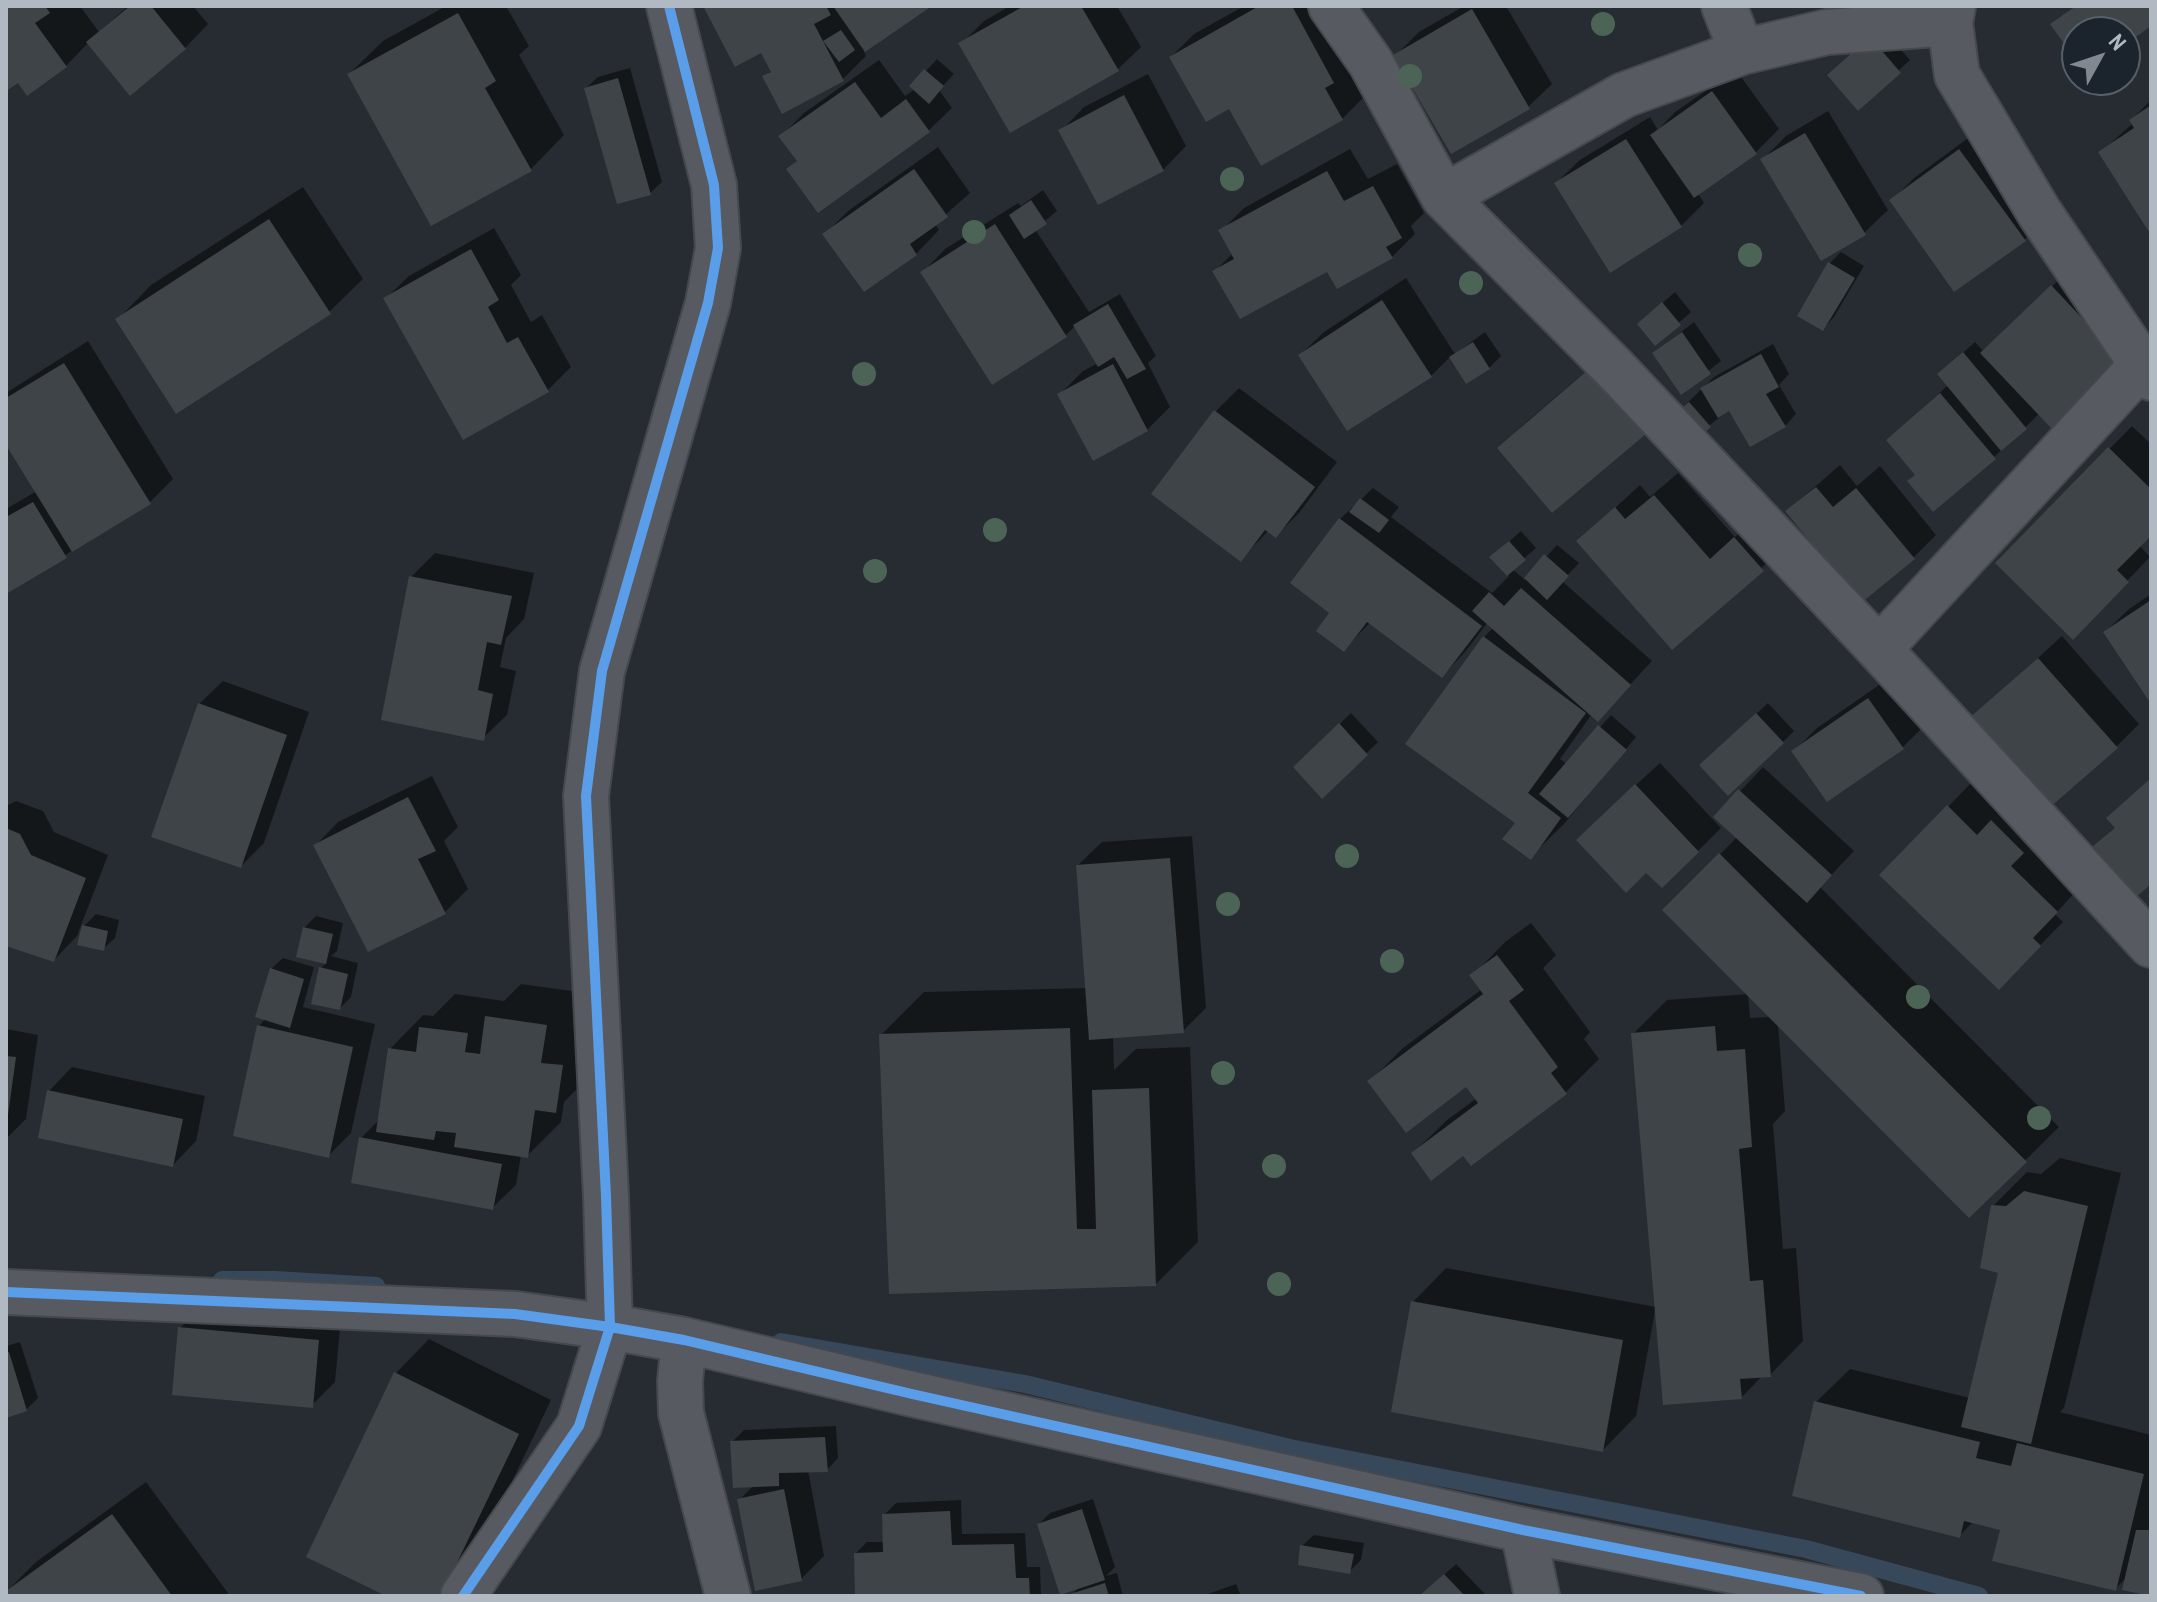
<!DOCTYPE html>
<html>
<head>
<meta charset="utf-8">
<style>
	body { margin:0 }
	#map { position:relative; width:2157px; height:1602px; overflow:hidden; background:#272c32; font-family:"Archivo Narrow",sans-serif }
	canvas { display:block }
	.frame { position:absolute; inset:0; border:8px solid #b1b9c3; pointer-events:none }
	.north { position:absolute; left:2061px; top:16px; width:80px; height:80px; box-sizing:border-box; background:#1b232c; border:2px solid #575f68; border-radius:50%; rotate:50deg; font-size:22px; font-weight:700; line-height:32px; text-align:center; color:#b1b9c3 }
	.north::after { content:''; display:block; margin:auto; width:28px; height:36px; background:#818890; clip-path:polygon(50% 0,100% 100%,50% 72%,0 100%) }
</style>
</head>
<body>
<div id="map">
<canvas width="2157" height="1602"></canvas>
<div class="frame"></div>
<div class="north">N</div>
</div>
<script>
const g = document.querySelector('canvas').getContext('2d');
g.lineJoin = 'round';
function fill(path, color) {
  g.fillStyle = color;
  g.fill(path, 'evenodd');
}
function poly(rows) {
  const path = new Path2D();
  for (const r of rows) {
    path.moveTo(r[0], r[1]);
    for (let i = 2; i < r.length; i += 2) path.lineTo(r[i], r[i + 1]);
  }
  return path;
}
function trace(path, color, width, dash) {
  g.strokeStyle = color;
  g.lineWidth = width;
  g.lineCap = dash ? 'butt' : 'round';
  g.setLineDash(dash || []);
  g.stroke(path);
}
fill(poly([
	[6,6,80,6,99,32,128,6,193,6,208,24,185,48,89,42,66,66,18,80,6,89],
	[446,6,506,6,529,46,519,55,564,135,531,169,349,74,383,41],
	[705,6,928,6,864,51,866,56,843,79,783,111,765,77,772,70,762,50],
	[1010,6,1117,6,1141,47,1117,70,961,44,984,21],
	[1244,6,1327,6,1365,96,1342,119,1230,106,1171,57,1194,34],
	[1464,6,1506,6,1552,84,1528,107,1396,55,1419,32],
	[1882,28,1910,60,1858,108],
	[937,59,954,74,939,90,952,108,928,131,788,169,798,160,781,136,804,113,879,60,905,96,915,89,926,71],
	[630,68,662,182,650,193,586,88,598,77],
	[1736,70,1779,129,1756,152,1698,193,1704,203,1681,226,1556,183,1580,160,1650,117,1658,130,1675,112],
	[1148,74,1186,146,1163,170,1061,131,1084,107],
	[2151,100,2151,232,2100,153,2133,123,2131,120],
	[1828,111,1888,210,1864,233,1763,159,1786,136],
	[1983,127,2048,216,2024,240,1891,201,1914,178],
	[938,147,970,193,935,224,939,230,916,254,865,289,825,234,848,211],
	[1350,149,1368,179,1397,164,1424,213,1411,226,1415,234,1392,257,1328,269,1215,271,1233,253,1221,231,1244,208],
	[303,187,363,279,329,312,118,319,151,285],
	[1043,190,1057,211,1035,229,1089,312,1120,294,1156,356,1148,363,1170,407,1147,430,1060,394,1083,371,1098,363,1076,325,1066,335,993,382,922,273,945,249,1018,203,1021,206],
	[494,228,521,275,511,285,531,322,542,315,571,367,548,390,463,438,385,299,409,276],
	[1841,252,1864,266,1834,317,1823,329,1829,264],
	[2075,264,2145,337,2040,413,1994,457,1917,474,1889,440,1948,385,1951,363,1975,342,1984,352],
	[1406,278,1455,354,1485,332,1501,356,1489,368,1467,381,1451,356,1431,376,1300,355,1324,332],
	[1675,292,1691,312,1656,343,1651,313],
	[1694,322,1721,361,1682,392,1654,353],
	[88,341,173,479,150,502,6,592,6,509,37,491,6,441,6,393],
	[1773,344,1789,374,1779,385,1796,414,1785,426,1730,409,1690,441,1682,408,1714,377],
	[1614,347,1500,448,1523,425],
	[1239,388,1337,462,1299,513,1276,536,1269,530,1241,559,1154,494,1216,411],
	[2132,426,2151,444,2151,533,2139,545,2150,557,2073,637,1997,563],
	[1840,465,1857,486,1880,466,1936,535,1913,558,1787,511],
	[1678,473,1735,537,1759,516,1786,546,1672,648,1579,541,1640,485,1650,497],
	[1373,488,1399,507,1391,517,1492,593,1509,576,1492,557,1521,531,1536,548,1512,569,1525,580,1557,545,1579,563,1562,581,1652,661,1598,719,1592,714,1560,759,1567,764,1611,715,1636,737,1564,824,1530,857,1518,823,1484,637,1494,627,1488,622,1465,652,1442,676,1371,622,1344,649,1332,613,1340,519],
	[435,553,534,573,524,619,506,638,500,667,516,671,507,715,483,738,411,577],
	[2151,594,2151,700,2105,632,2129,609],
	[2062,636,2139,724,2116,747,1971,719],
	[1892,676,1926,724,1903,747,1793,752,1817,728],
	[223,681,309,712,264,843,241,866,199,704],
	[1768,703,1794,731,1783,742,1713,754],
	[1351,713,1378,742,1322,796,1295,767],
	[1660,763,1721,828,1698,851,1602,816],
	[1763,767,1854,851,1820,887,2059,1127,1970,1215,1778,1024,1785,1111,1773,1124,1783,1249,1796,1248,1803,1341,1770,1375,1763,1375,1741,1398,1655,1311,1636,1416,1603,1450,1413,1302,1446,1268,1656,1307,1633,1034,1667,1000,1748,994,1750,1018,1771,1017,1665,910,1737,837,1716,817],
	[432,776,458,827,444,841,468,889,445,912,368,950,315,846,338,822],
	[1971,783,2080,887,2055,914,2063,922,1999,987,1882,875],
	[16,801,43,811,54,832,108,855,77,936,54,960,6,944,6,806],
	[1192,836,1206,1008,1183,1031,1113,1036,1114,1070,1136,1049,1190,1047,1198,1242,1156,1284,891,1292,881,1035,924,992,1087,988,1078,865,1102,842],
	[96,914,119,920,115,938,103,949,84,926],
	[316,916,343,923,337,951,331,956,358,963,351,997,340,1008,321,968,327,962,298,956,304,928],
	[1531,923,1556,955,1543,968,1590,1032,1584,1039,1599,1059,1566,1092,1464,1153,1413,1153,1447,1120,1477,1098,1467,1084,1369,1082,1403,1048,1482,989,1472,976,1505,942],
	[283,958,314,967,303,1007,375,1024,351,1133,328,1156,259,1026,266,1018,271,969],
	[521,984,579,992,574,1030,596,1031,589,1077,564,1102,561,1122,527,1156,521,1155,516,1185,492,1208,361,1138,380,1119,390,1049,423,1015,433,1016,455,994,504,1001],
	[6,1029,38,1035,26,1119,6,1139],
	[72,1067,205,1096,196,1141,173,1165,49,1091],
	[2060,1158,2121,1173,2064,1408,2060,1412,2151,1435,2151,1595,2127,1577,2115,1589,2002,1529,1973,1522,1959,1536,1816,1402,1850,1369,1970,1398,2000,1271,1993,1206,2027,1172,2041,1174],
	[203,1305,341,1318,335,1382,312,1405,180,1328],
	[429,1339,551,1400,464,1582,449,1596,391,1596,396,1373],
	[20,1342,38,1398,26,1410,6,1416,6,1346],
	[836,1426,838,1458,827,1470,808,1470,824,1556,801,1579,739,1500,753,1486,732,1442,744,1430],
	[146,1482,228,1593,225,1596,6,1596,6,1592,36,1562],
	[1093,1499,1115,1567,1106,1576,1117,1573,1123,1596,1071,1596,1079,1587,1039,1524,1050,1513],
	[961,1500,962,1534,1025,1533,1027,1567,1040,1567,1041,1596,857,1596,856,1553,867,1542,885,1542,884,1515,896,1503],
	[1314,1535,1364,1543,1361,1560,1349,1572,1302,1546],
	[1456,1564,1487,1596,1421,1596],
	[1236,1584,1241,1596,1202,1596]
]), '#0007');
trace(poly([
	[222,1280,275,1280,376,1286],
	[781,1342,1025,1384,1290,1448,1806,1549,1979,1596]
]), '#37485a', 18);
fill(poly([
	[6,6,45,6,50,13,35,23,67,67,27,96,18,83,6,91],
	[130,6,151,6,186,49,130,96,86,42],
	[703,6,826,6,831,15,814,24,844,81,782,114,762,76,771,72,761,53,735,67],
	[833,6,932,6,865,52],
	[1024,6,1081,6,1119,71,1010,133,958,43],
	[1259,6,1292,6,1334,83,1325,88,1343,120,1261,166,1229,109,1206,122,1169,57],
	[2076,6,2151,6,2151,26,2125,45,2125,32,2077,32,2077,62,2050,24],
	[1472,9,1530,109,1451,154,1393,55],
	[458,13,496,81,485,88,532,171,431,226,347,74],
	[841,30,855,50,839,62,823,41],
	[1870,37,1901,73,1858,111,1827,75],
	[924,69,944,86,929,104,909,86],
	[618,78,651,195,617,204,584,88],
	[855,82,881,118,906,99,930,132,818,213,786,169,797,161,778,136],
	[1712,91,1757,154,1694,198,1650,135],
	[1124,95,1164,171,1098,205,1058,130],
	[2151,105,2151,235,2098,152,2134,128,2129,120],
	[1805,133,1866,235,1821,261,1760,159],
	[1626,139,1682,227,1610,273,1554,183],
	[1959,149,2026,241,1954,292,1889,200],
	[914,169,948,217,910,244,917,255,864,292,822,234],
	[1327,171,1344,201,1373,186,1402,238,1386,247,1393,258,1337,289,1327,272,1240,319,1212,271,1234,259,1218,230],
	[1031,200,1047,224,1024,239,1009,215],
	[269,219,331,314,176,414,115,319],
	[995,224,1067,337,992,385,920,272],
	[471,249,499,300,488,307,507,343,518,337,549,392,463,440,383,298],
	[1828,262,1855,278,1823,331,1797,316],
	[2051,285,2123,362,2051,428,1980,353],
	[1382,300,1432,377,1347,431,1298,355],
	[1662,302,1681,325,1655,346,1637,324],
	[1108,304,1146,369,1127,379,1114,357,1098,367,1073,325],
	[1682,332,1711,374,1681,395,1652,353],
	[1473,342,1490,369,1466,384,1449,357],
	[1963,352,2027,429,2001,451,1937,374],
	[1761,354,1779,387,1766,394,1786,427,1750,447,1729,411,1718,418,1700,388],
	[64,363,151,504,72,552,6,445,6,398],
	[1113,364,1148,431,1093,461,1057,394],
	[1590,368,1646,434,1552,513,1497,448],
	[1940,393,1996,459,1933,512,1907,481,1915,475,1886,440],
	[1689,402,1711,427,1690,444,1668,419],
	[1214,410,1315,487,1276,538,1265,530,1241,562,1151,494],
	[2108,447,2151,489,2151,536,2117,570,2129,582,2073,640,1995,563],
	[1816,487,1833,507,1856,488,1915,559,1861,603,1785,511],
	[1654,495,1710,559,1734,537,1764,571,1672,650,1576,541,1615,507,1625,519],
	[1360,498,1389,520,1379,533,1349,512],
	[33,502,67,558,6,594,6,517],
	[1339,518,1482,626,1442,678,1367,622,1344,652,1316,631,1329,613,1290,583],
	[1509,541,1526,560,1507,576,1489,557],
	[1544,554,1569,576,1547,600,1524,578],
	[409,576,512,596,501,645,487,642,478,690,493,694,484,741,381,720],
	[1521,588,1631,685,1598,722,1472,611,1489,592,1504,606],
	[2151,600,2151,704,2103,632],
	[1483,636,1586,713,1528,793,1561,818,1531,860,1502,839,1515,823,1405,744],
	[2038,658,2118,748,2048,809,1968,719],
	[1868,698,1904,749,1827,802,1791,751],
	[198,703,287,735,241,868,151,837],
	[1756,713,1784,743,1728,796,1699,765],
	[1339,723,1368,755,1322,799,1293,767],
	[1598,725,1627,750,1568,818,1539,794],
	[2151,778,2151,884,2136,897,2093,846,2115,828,2106,818],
	[1635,784,1699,852,1662,888,1646,873,1626,893,1576,840],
	[1738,789,1832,875,1807,903,1713,817],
	[408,797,436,851,418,859,446,914,368,952,313,845],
	[1947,805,1977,835,1991,820,2024,853,2011,866,2058,912,2033,938,2041,946,1999,990,1879,875],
	[6,828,20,834,31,855,86,878,54,962,6,946],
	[1719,853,2027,1162,1969,1218,1662,910],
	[1170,858,1184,1033,1089,1040,1076,865],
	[82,925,108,931,104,951,77,945],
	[303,927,333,934,326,964,296,957],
	[1497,955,1524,990,1509,1001,1558,1067,1551,1073,1567,1094,1471,1166,1463,1156,1431,1181,1411,1153,1478,1103,1466,1087,1406,1133,1367,1081,1483,994,1469,975],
	[319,967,348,974,340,1010,311,1004],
	[270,968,304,979,290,1028,255,1017],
	[485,1016,547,1025,541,1063,563,1065,556,1113,535,1110,528,1158,454,1147,456,1133,436,1131,434,1140,376,1132,388,1048,416,1052,419,1027,468,1033,465,1052,480,1054],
	[257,1025,353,1047,329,1158,233,1136],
	[1715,1026,1717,1051,1745,1049,1752,1147,1739,1149,1750,1281,1763,1280,1771,1377,1740,1379,1742,1399,1663,1405,1631,1033],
	[1070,1028,1077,1229,1096,1229,1092,1090,1149,1088,1156,1286,889,1294,879,1034],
	[6,1056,16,1057,8,1115,6,1115],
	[47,1090,183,1119,173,1167,38,1138],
	[359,1137,502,1164,493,1210,351,1183],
	[2024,1191,2088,1206,2031,1444,1961,1427,1998,1273,1980,1268,1991,1205,2006,1206],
	[1411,1301,1623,1340,1603,1452,1391,1412],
	[178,1327,319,1340,313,1408,172,1395],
	[9,1352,27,1411,6,1418,6,1353],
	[394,1372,519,1434,441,1596,386,1596,306,1557],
	[1814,1401,1980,1442,1976,1458,2011,1466,2017,1443,2144,1474,2116,1591,1992,1561,2000,1530,1964,1521,1960,1538,1792,1496],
	[825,1437,828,1472,779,1473,779,1486,733,1488,730,1441],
	[784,1489,802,1581,755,1591,737,1499],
	[1082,1509,1105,1580,1060,1595,1037,1524],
	[950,1511,952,1545,1014,1544,1016,1578,1029,1578,1030,1596,855,1596,854,1553,883,1552,882,1514],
	[112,1514,172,1596,6,1596,6,1591],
	[2136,1530,2151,1530,2151,1596,2122,1590],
	[1300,1545,1354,1554,1350,1574,1298,1565],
	[1444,1574,1465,1596,1419,1596],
	[1105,1583,1109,1596,1067,1596,1067,1595]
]), '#3f4449');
const minor = poly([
	[1331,6,1371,63,1444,197,1616,370,1879,649,2151,945],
	[1724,6,1742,52],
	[1953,6,1950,23,1957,75,2039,212,2151,378],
	[1444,197,1624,95,1742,52,1827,32,1950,23],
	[1879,649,2142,365],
	[6,1292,515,1314,610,1327,684,1340,912,1394,1523,1530,1861,1596],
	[684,1340,680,1381,681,1413,728,1596],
	[1523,1530,1537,1596],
	[463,1596,579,1426,610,1327,606,1196,586,796,602,671,708,303,718,248,714,185,669,6]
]);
trace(minor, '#45484d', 48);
trace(minor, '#575a60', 44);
trace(poly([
	[6,1292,515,1314,610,1327,684,1340,912,1394,1523,1530,1861,1596],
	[463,1596,579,1426,610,1327,606,1196,586,796,602,671,708,303,718,248,714,185,669,6]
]), '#5a9eea', 10);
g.fillStyle = '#4c6455';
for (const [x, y] of [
	[1603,24],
	[1410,76],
	[1232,179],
	[974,232],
	[1750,255],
	[1471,283],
	[864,374],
	[995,530],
	[875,571],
	[1347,856],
	[1228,904],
	[1392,961],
	[1918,997],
	[1223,1073],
	[2039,1118],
	[1274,1166],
	[1279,1284]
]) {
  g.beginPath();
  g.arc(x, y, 12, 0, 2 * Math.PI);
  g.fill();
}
</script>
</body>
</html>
